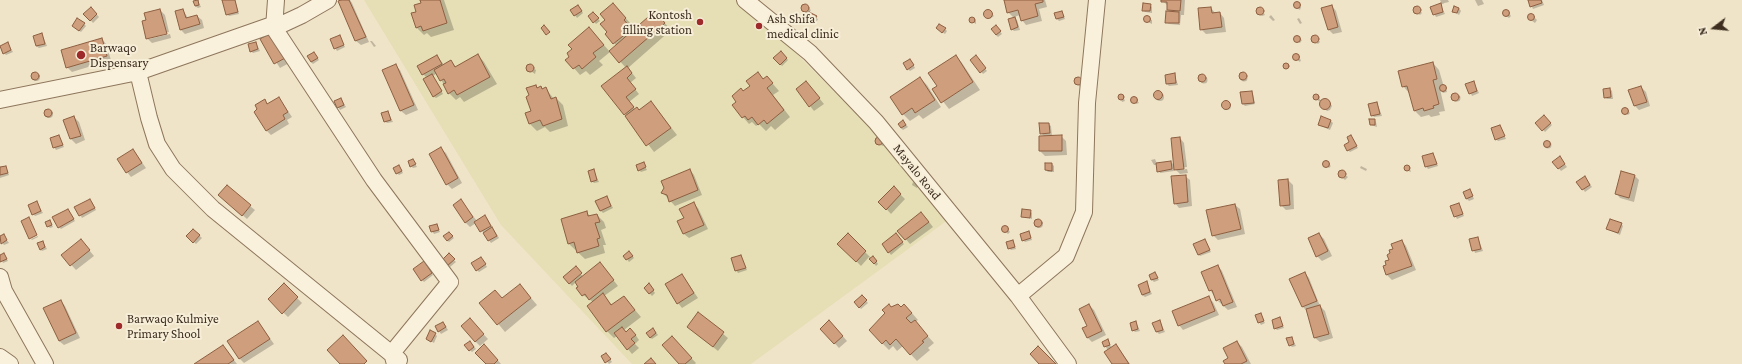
<!DOCTYPE html>
<html>
<head>
<meta charset="utf-8">
<style>
	body { margin:0 }
	#map { position:relative; width:1742px; height:364px; overflow:hidden; background:#f0e4c8; font-family:"Crimson Pro",serif }
	canvas { display:block }
	.north { position:absolute; left:1694px; top:8px; width:40px; height:40px; -webkit-text-stroke:3px #f7eed8; paint-order:stroke; rotate:254deg; font-size:11px; font-weight:700; line-height:16px; text-align:center; color:#3d2e20 }
	.north::after { content:''; display:block; margin:auto; width:14px; height:18px; background:#3d2e20; clip-path:polygon(50% 0,100% 100%,50% 72%,0 100%) }
</style>
</head>
<body>
<div id="map">
<canvas width="1742" height="364"></canvas>
<div class="north">N</div>
</div>
<script>
const g = document.querySelector('canvas').getContext('2d');
g.lineJoin = 'round';
function fill(path, color) {
  g.fillStyle = color;
  g.fill(path, 'evenodd');
}
function poly(rows) {
  const path = new Path2D();
  for (const r of rows) {
    if (r.length === 3) {
      path.moveTo(r[0] + r[2], r[1]);
      path.arc(r[0], r[1], r[2], 0, 2 * Math.PI);
      continue;
    }
    path.moveTo(r[0], r[1]);
    for (let i = 2; i < r.length; i += 2) path.lineTo(r[i], r[i + 1]);
  }
  return path;
}
function trace(path, color, width, dash) {
  g.strokeStyle = color;
  g.lineWidth = width;
  g.lineCap = dash ? 'butt' : 'round';
  g.setLineDash(dash || []);
  g.stroke(path);
}
function drawText(font, color, halo, rows, align = 'center') {
  g.font = font + ' "Crimson Pro",serif';
  g.lineWidth = 4;
  g.setLineDash([]);
  g.textBaseline = 'middle';
  g.strokeStyle = halo;
  g.fillStyle = color;
  for (const [text, x, y, turn = 0] of rows) {
    g.save();
    g.translate(x, y);
    g.rotate((+turn || 0) * Math.PI / 180);
    g.textAlign = isNaN(turn) ? turn : align;
    if (halo) g.strokeText(text, 0, 0);
    g.fillText(text, 0, 0);
    g.restore();
  }
}
fill(poly([
	[364,0,743,0,956,214,751,364,632,364,501,225]
]), '#e6deb5');
fill(poly([
	[226,0,235,0,239,14,229,16,227,14],
	[343,0,350,0,352,3,369,42,361,45,356,41,339,2],
	[421,0,444,0,454,30,431,37,427,33,424,35,417,28,412,14,417,12,422,4],
	[1005,0,1045,0,1047,7,1039,9,1042,21,1026,25,1022,20,1020,15,1014,17,1017,20,1020,30,1014,31,1012,29,1014,18,1008,12],
	[1162,0,1185,0,1184,15,1181,15,1180,25,1169,24,1166,22,1170,12,1168,10,1168,6],
	[1440,0,1448,0,1449,2,1440,4,1445,14,1436,17,1431,7,1442,4],
	[1475,0,1482,0,1484,4,1478,6],
	[1529,0,1542,0,1544,5,1533,9],
	[198,1,201,7,198,8,195,6],
	[1296,3,1301,7,1300,10,1294,6],
	[805,5,811,10,809,13,818,19,816,23,809,19,808,14,803,11,802,7],
	[1150,5,1152,7,1152,13,1145,12,1143,10],
	[1332,6,1336,11,1342,32,1333,34,1329,30],
	[1417,7,1422,13,1420,15,1415,10],
	[91,8,99,17,93,23,85,14],
	[580,8,583,13,577,18,575,15],
	[1211,8,1216,14,1220,13,1224,18,1226,32,1206,34,1201,29],
	[1261,8,1265,15,1262,16,1257,10],
	[1459,8,1461,11,1459,15,1453,11],
	[618,9,630,23,628,25,634,32,662,20,671,30,628,68,636,78,630,83,639,94,629,102,635,109,637,108,640,110,651,102,677,135,654,152,625,114,626,68,611,51,617,46,606,35],
	[160,10,165,15,169,32,149,37,149,39,170,34,171,38,152,43,147,38,148,21],
	[183,10,188,18,197,16,202,20,204,28,185,34,180,29],
	[989,11,994,16,990,19,985,13],
	[1505,11,1508,11,1511,16,1509,18,1506,16,1503,13],
	[1062,12,1065,19,1059,21,1057,19],
	[593,13,600,21,596,24,589,16],
	[1271,15,1275,20,1273,21,1269,17],
	[1532,15,1537,20,1535,23,1528,18],
	[971,18,976,21,976,24,971,21],
	[1146,18,1152,20,1152,24,1146,21],
	[1299,18,1302,23,1300,24,1297,19],
	[84,24,86,26,81,32,75,28],
	[998,28,1002,34,998,37,996,35],
	[945,29,947,31,945,34,939,30],
	[42,34,47,46,39,48,36,46],
	[339,36,345,47,337,51,331,40],
	[596,36,610,52,599,61,603,65,590,75,586,71,580,75,567,60],
	[1315,36,1320,42,1318,44,1312,39],
	[1296,37,1302,40,1300,43,1295,40],
	[102,39,106,44,111,60,72,72,67,67],
	[261,39,291,62,280,68],
	[370,41,372,41,376,46,374,47],
	[256,43,260,51,253,53,251,51],
	[8,44,13,52,6,55,4,53],
	[781,52,788,60,782,66,775,58],
	[316,55,319,60,313,64,311,62],
	[478,55,484,62,497,84,464,102,460,97,456,100,449,93,437,73,433,76,443,94,436,98,433,96,427,78,423,74,437,56,444,65,451,61,456,67],
	[1296,55,1301,60,1300,62,1294,58],
	[956,56,962,63,980,90,949,109,934,90,938,87],
	[978,59,987,71,983,74,972,60],
	[912,62,915,68,910,71,908,69],
	[1433,63,1439,70,1444,87,1446,89,1447,92,1443,93,1440,89,1445,111,1439,112,1440,115,1431,117,1429,115,1421,117,1414,110,1410,94,1403,86],
	[395,65,400,70,418,110,406,115,401,111,383,71],
	[1288,65,1290,67,1285,69,1284,66],
	[529,66,536,70,535,74,528,69],
	[36,77,4],
	[758,74,764,80,767,77,779,91,773,95,790,117,775,130,771,126,766,131,759,124,756,126,752,122,749,124,743,117,738,102,744,92,751,86],
	[1174,74,1178,85,1169,86,1167,84],
	[1244,78,3.5],
	[1204,80,3.5],
	[920,78,927,85,941,107,923,119,919,115,910,121,903,114],
	[1076,79,1080,79,1084,83,1083,86,1080,87],
	[806,82,824,104,814,111,810,106],
	[1474,83,1479,93,1472,96,1467,85],
	[536,86,538,88,546,89,554,99,556,98,563,105,568,126,550,132,545,127,537,131,530,124,526,114,533,111,530,96],
	[1641,87,1646,92,1650,106,1639,110,1634,105],
	[1610,89,1612,91,1613,99,1607,99,1605,97],
	[1251,92,1253,94,1255,104,1245,106,1243,104],
	[1160,97,4],
	[1457,98,3.5],
	[1120,96,1123,96,1125,101,1122,102],
	[1315,96,1319,96,1320,100,1324,99,1329,101,1332,106,1330,110,1327,111,1322,107,1320,104,1321,102,1315,99],
	[279,98,292,117,287,120,289,124,271,135,266,130,265,101,268,104],
	[1135,98,1139,103,1136,104,1132,99],
	[341,99,346,107,340,110,335,102],
	[1227,106,4],
	[1377,103,1382,116,1374,117,1372,115],
	[1626,109,1630,113,1628,115,1623,111],
	[49,114,4],
	[388,112,393,122,387,123,385,121],
	[74,117,79,122,85,140,76,144,71,139,65,121],
	[1544,117,1552,125,1545,132,1537,123],
	[1330,120,1333,123,1330,130,1319,125],
	[1374,120,1376,122,1377,127,1371,125],
	[903,121,908,127,903,130,901,128],
	[1048,124,1051,126,1052,136,1061,136,1066,141,1067,155,1045,156,1040,151,1044,136,1041,133],
	[1500,126,1506,139,1498,141,1496,139],
	[59,136,64,147,56,150,54,147],
	[1351,137,1358,148,1350,152,1348,150],
	[878,138,882,138,885,143,883,146,877,143],
	[1180,138,1184,143,1187,167,1178,168,1178,170,1187,169,1188,173,1180,174,1173,167,1174,171,1160,173,1157,165,1154,165,1151,160,1155,159,1157,164,1171,162,1175,166],
	[1548,145,3.5],
	[441,149,446,153,462,183,452,189,447,184,431,154],
	[133,150,146,168,131,177,127,172],
	[1433,154,1438,166,1428,169,1426,166],
	[413,160,417,167,413,168,411,166],
	[1562,160,1567,167,1561,171,1554,162],
	[1326,162,1331,166,1329,168,1324,164],
	[643,163,647,170,641,172,639,170],
	[1052,164,1054,166,1054,172,1048,172,1046,170],
	[1361,166,1367,169,1366,171,1360,168],
	[6,167,9,175,0,178,0,168],
	[1408,167,1410,169,1411,172,1406,170,1405,168],
	[401,169,403,173,399,175,397,173],
	[593,170,599,182,594,183,592,181],
	[690,170,694,175,702,195,675,206,662,192],
	[1342,172,1348,177,1345,180,1340,175],
	[1185,176,1190,180,1192,206,1179,208,1175,203],
	[1635,176,1639,180,1634,202,1620,198,1616,193],
	[1288,180,1293,185,1294,209,1286,210,1281,205],
	[1587,180,1592,187,1585,192,1578,182],
	[913,182,918,186,917,188,912,185],
	[894,188,905,199,891,214,880,202],
	[1470,190,1474,199,1469,201,1467,199],
	[607,197,613,208,603,213,601,211],
	[224,199,250,206,255,210,247,219],
	[461,201,477,221,485,216,487,218,499,238,491,243,476,223,470,227,465,222],
	[92,202,96,210,82,218,76,207],
	[37,203,43,213,35,216,33,214],
	[693,203,698,208,708,229,689,238,684,234,678,221,685,218],
	[1459,204,1464,216,1457,219,1451,207],
	[1235,205,1240,209,1245,234,1218,240,1213,235],
	[68,210,75,221,61,229,59,227],
	[1030,211,1032,213,1032,219,1022,216],
	[586,212,591,217,597,215,604,222,606,228,601,230,606,245,603,245,605,253,585,259,569,244,562,219],
	[926,218,933,227,910,244,899,231],
	[1039,224,4],
	[50,221,53,227,50,228,48,226],
	[1621,224,1623,226,1620,235,1608,229],
	[437,225,440,232,434,234,432,231],
	[1006,227,1010,232,1008,234,1003,229],
	[193,230,202,238,196,244,187,236],
	[1029,232,1032,240,1025,242,1023,240],
	[1319,234,1324,239,1332,256,1322,261,1317,256],
	[3,235,9,243,4,245,0,240,0,237],
	[451,235,454,238,449,242,447,240],
	[848,235,871,258,875,259,878,264,876,266,869,257,861,266,839,244],
	[38,236,38,237,32,240,31,239],
	[897,237,904,244,891,255,883,244],
	[1478,238,1483,251,1475,253,1470,240],
	[1013,241,1016,249,1011,250,1009,248],
	[1205,241,1211,252,1200,256,1198,254],
	[1402,241,1406,246,1416,270,1392,280,1387,275,1384,266,1388,265,1394,249],
	[43,242,47,249,42,251,40,249],
	[85,245,94,256,76,270,63,256],
	[4,254,8,261,3,263,0,256],
	[631,254,634,258,629,262,625,256],
	[449,255,456,262,450,267,443,260],
	[741,256,747,270,738,273,736,270],
	[483,260,487,267,479,272,477,270],
	[426,265,433,275,424,282,422,280],
	[1218,266,1222,271,1237,307,1228,310,1218,301,1225,298,1218,299,1218,301,1210,290],
	[604,268,618,286,604,296,613,306,624,297,641,317,624,330,627,333,635,334,639,340,635,344,639,348,632,354,617,336,614,338,607,331,593,302,583,295,578,288,580,287,576,282,572,286,564,277,578,270,583,277],
	[1155,273,1159,280,1154,282,1152,280],
	[1305,273,1309,278,1320,306,1325,311,1333,338,1320,342,1315,338,1307,311,1303,307,1291,280],
	[682,275,698,298,682,308,678,303],
	[1146,282,1152,294,1145,297,1142,295],
	[284,285,302,303,288,317,269,299],
	[651,287,655,293,652,296,645,288],
	[526,292,537,305,505,332,481,303],
	[862,296,868,303,861,309,855,302],
	[1208,298,1213,302,1219,315,1183,330,1179,325],
	[61,301,65,306,80,338,64,345,59,341,45,309],
	[1089,305,1094,310,1106,335,1092,342,1087,337],
	[891,308,911,312,918,320,915,322,934,343,928,348,930,350,917,361,903,346,897,351,893,346,889,350,882,343],
	[699,314,728,338,718,351,693,331],
	[1260,314,1265,323,1261,325,1256,316],
	[1280,319,1284,328,1277,330,1275,328],
	[1160,321,1165,332,1159,334,1157,332],
	[258,322,274,344,244,363,240,359],
	[1136,322,1140,331,1135,332,1133,330],
	[474,324,488,339,480,346,475,341],
	[445,325,448,330,441,334,436,327],
	[834,326,847,341,839,348,821,329],
	[655,331,658,335,652,339,650,337],
	[435,334,437,336,434,343,429,340],
	[672,338,696,363,695,364,680,364],
	[1292,338,1296,346,1292,347,1290,345],
	[1107,340,1112,348,1116,345,1120,350,1130,364,1113,364,1108,350,1105,346],
	[1237,342,1242,347,1251,364,1226,364],
	[472,344,476,349,472,352,466,346],
	[223,346,237,364,196,364],
	[489,350,501,364,487,364],
	[608,356,612,362,609,364,603,357]
]), '#0003');
const building = poly([
	[198,0,199,5,195,6,193,1,198,0],
	[222,0,235,0,238,12,226,15,222,0],
	[341,0,349,0,366,37,355,41,338,1,341,0],
	[420,0,440,0,447,23,423,31,421,26,416,28,411,13,416,12,414,5,421,3,420,0],
	[1004,0,1043,0,1043,2,1035,4,1038,16,1021,21,1018,10,1007,13,1004,0],
	[1161,0,1181,0,1180,11,1167,10,1167,2,1161,2,1161,0],
	[1528,0,1541,0,1542,3,1530,7,1528,0],
	[1297,5,3.5],
	[613,3,626,18,624,20,632,29,613,44,605,34,607,32,600,24,605,20,600,14,613,3],
	[1143,3,1151,4,1150,11,1142,11,1143,3],
	[1441,3,1443,12,1433,15,1430,7,1441,3],
	[805,8,4],
	[578,5,582,11,574,16,570,10,578,5],
	[1332,5,1338,27,1328,30,1321,8,1332,5],
	[1454,6,1459,8,1457,13,1452,12,1454,6],
	[1417,10,4],
	[91,7,97,14,90,21,83,14,91,7],
	[1211,7,1212,13,1220,12,1222,27,1200,30,1198,8,1211,7],
	[1260,11,4],
	[160,9,167,34,146,39,142,21,146,20,144,13,160,9],
	[183,9,186,18,197,15,200,24,180,30,175,11,183,9],
	[1506,13,3.5],
	[988,14,4.5],
	[655,11,665,23,619,63,609,51,655,11],
	[1062,11,1064,17,1056,19,1054,13,1062,11],
	[1166,11,1179,12,1179,23,1165,23,1166,11],
	[593,12,599,18,593,23,588,16,593,12],
	[809,12,817,16,813,22,805,17,809,12],
	[1531,17,3.5],
	[1147,19,3.5],
	[1015,17,1018,27,1011,30,1008,19,1015,17],
	[972,20,3],
	[77,18,85,23,79,31,72,26,77,18],
	[939,24,946,28,942,33,936,28,939,24],
	[544,25,550,32,546,35,541,28,544,25],
	[996,25,1001,31,996,35,991,29,996,25],
	[589,27,604,45,593,53,596,57,582,69,579,65,573,69,565,60,569,57,567,53,572,49,568,45,589,27],
	[272,32,287,57,274,64,260,39,272,32],
	[42,33,45,44,36,46,33,36,42,33],
	[1315,39,4],
	[340,35,344,45,334,49,330,39,340,35],
	[1297,39,3.5],
	[102,38,107,56,66,68,61,50,102,38],
	[8,42,11,50,3,54,0,46,8,42],
	[256,42,258,49,250,52,248,44,256,42],
	[781,51,787,58,780,65,773,58,781,51],
	[314,52,318,58,311,62,307,56,314,52],
	[1296,57,3.5],
	[478,54,490,77,457,95,454,90,448,94,443,84,446,83,444,79,440,81,434,70,451,60,455,67,478,54],
	[437,55,442,64,422,75,417,66,437,55],
	[956,55,973,82,941,103,932,89,937,86,928,73,956,55],
	[976,55,986,68,980,73,970,60,976,55],
	[910,59,914,65,907,70,903,63,910,59],
	[1433,62,1437,79,1433,80,1439,104,1433,106,1434,108,1424,111,1423,108,1414,111,1407,86,1402,87,1398,71,1433,62],
	[1286,66,3],
	[396,64,414,105,400,111,382,70,396,64],
	[530,68,4],
	[627,66,632,73,627,78,636,89,626,97,634,107,624,115,601,86,627,66],
	[35,76,4],
	[758,72,763,79,767,76,773,83,767,88,784,110,767,124,764,120,758,125,752,117,748,120,745,116,742,118,732,105,736,102,732,96,741,88,743,91,750,86,746,81,758,72],
	[1243,76,4],
	[1175,73,1176,83,1166,84,1165,75,1175,73],
	[432,74,442,91,433,97,423,79,432,74],
	[1202,78,4],
	[920,77,935,100,915,113,912,108,902,115,890,97,920,77],
	[1078,81,4],
	[806,81,820,98,809,107,796,89,806,81],
	[1474,81,1477,91,1469,94,1465,84,1474,81],
	[1443,88,3.5],
	[536,85,537,88,541,86,542,89,546,87,551,99,556,97,562,119,543,126,540,120,529,124,525,113,531,111,526,97,529,95,526,88,536,85],
	[1641,86,1647,102,1634,106,1628,90,1641,86],
	[1610,88,1611,97,1604,98,1603,89,1610,88],
	[1158,95,4.5],
	[1252,91,1254,103,1242,104,1240,92,1252,91],
	[1455,97,4],
	[1121,97,3],
	[1316,97,3],
	[1134,100,3.5],
	[279,97,288,112,283,115,285,119,266,131,254,112,257,109,255,105,265,99,267,104,279,97],
	[341,98,344,105,337,108,334,101,341,98],
	[1325,104,5.5],
	[1226,105,4.5],
	[651,101,671,128,646,146,625,116,637,107,639,110,651,101],
	[1377,102,1380,114,1371,116,1368,104,1377,102],
	[1625,111,3.5],
	[48,113,4],
	[388,111,391,120,384,122,381,113,388,111],
	[1544,115,1551,123,1542,131,1535,123,1544,115],
	[74,116,81,136,70,139,63,120,74,116],
	[1321,116,1331,120,1328,128,1318,125,1321,116],
	[1369,119,1375,119,1375,125,1370,125,1369,119],
	[903,120,906,125,901,128,898,124,903,120],
	[1039,123,1049,123,1050,133,1040,134,1039,123],
	[1500,125,1505,136,1495,140,1491,128,1500,125],
	[59,135,63,145,53,148,50,138,59,135],
	[1062,135,1062,151,1039,151,1039,136,1062,135],
	[1351,135,1357,146,1347,151,1344,145,1349,142,1347,137,1351,135],
	[1180,137,1184,169,1174,170,1171,138,1180,137],
	[879,141,4],
	[1547,144,3.5],
	[441,147,458,178,446,185,429,154,441,147],
	[133,149,142,163,126,173,117,159,133,149],
	[1433,153,1437,164,1425,167,1422,156,1433,153],
	[1560,156,1565,164,1558,169,1552,162,1560,156],
	[413,159,416,164,410,167,408,161,413,159],
	[1326,164,3.5],
	[1171,161,1172,169,1157,172,1156,163,1171,161],
	[644,162,646,167,638,171,636,165,644,162],
	[1045,163,1052,163,1052,171,1045,170,1045,163],
	[399,165,402,171,396,174,393,168,399,165],
	[1407,168,3],
	[6,166,8,173,0,175,0,167,6,166],
	[594,169,597,180,591,182,588,171,594,169],
	[690,169,698,190,669,202,667,195,661,193,664,188,661,181,690,169],
	[1342,174,4],
	[1621,171,1635,175,1629,198,1615,194,1621,171],
	[1186,175,1188,202,1174,204,1171,176,1186,175],
	[1585,176,1590,185,1582,190,1576,182,1585,176],
	[1288,179,1290,205,1280,206,1278,180,1288,179],
	[227,185,251,205,242,216,218,195,227,185],
	[894,186,901,194,886,210,878,202,894,186],
	[1470,189,1473,196,1466,199,1463,192,1470,189],
	[607,196,611,206,600,211,595,201,607,196],
	[90,199,95,208,79,216,74,207,90,199],
	[461,199,473,217,465,223,453,205,461,199],
	[37,201,41,211,32,215,28,205,37,201],
	[694,202,704,225,683,234,677,221,684,218,679,209,694,202],
	[1459,203,1463,214,1454,217,1450,206,1459,203],
	[1235,204,1241,229,1212,236,1206,210,1235,204],
	[68,209,74,219,58,228,52,217,68,209],
	[1022,209,1031,210,1030,218,1021,217,1022,209],
	[587,211,588,216,597,214,600,222,595,223,600,238,597,239,599,246,577,253,574,242,568,244,561,219,587,211],
	[921,212,929,222,905,240,897,231,921,212],
	[485,215,491,226,480,232,474,222,485,215],
	[29,217,37,235,29,239,21,221,29,217],
	[1038,223,4],
	[1610,219,1622,223,1618,233,1606,229,1610,219],
	[50,220,52,225,47,227,45,222,50,220],
	[437,224,439,230,431,232,429,226,437,224],
	[1005,229,3.5],
	[492,227,497,236,488,241,483,233,492,227],
	[193,229,200,235,193,243,186,236,193,229],
	[1029,231,1031,238,1022,241,1020,234,1029,231],
	[449,232,453,236,447,241,443,236,449,232],
	[848,233,866,251,856,262,837,244,848,233],
	[896,233,903,242,888,253,882,244,896,233],
	[1319,233,1328,251,1316,257,1308,238,1319,233],
	[4,234,7,240,1,244,0,236,4,234],
	[1478,237,1481,249,1472,251,1469,239,1478,237],
	[81,239,90,250,70,266,61,255,81,239],
	[1205,239,1210,250,1198,255,1193,244,1205,239],
	[1013,240,1015,247,1008,249,1006,242,1013,240],
	[1402,240,1412,266,1386,275,1383,266,1386,265,1385,261,1389,260,1387,255,1390,253,1389,250,1393,249,1391,244,1402,240],
	[43,241,45,247,40,250,37,243,43,241],
	[629,251,633,256,626,260,623,256,629,251],
	[4,253,7,259,0,262,0,255,4,253],
	[449,253,455,259,447,266,442,260,449,253],
	[741,255,746,268,735,271,731,258,741,255],
	[873,256,877,261,874,264,869,259,873,256],
	[481,257,486,264,476,271,471,263,481,257],
	[424,261,432,273,421,281,413,269,424,261],
	[600,262,614,280,589,300,585,294,582,296,576,288,578,287,575,282,600,262],
	[1218,265,1233,302,1223,306,1220,299,1216,301,1212,290,1209,291,1201,272,1218,265],
	[576,266,582,273,569,284,563,277,576,266],
	[1155,272,1158,278,1151,280,1149,275,1155,272],
	[1305,272,1317,301,1302,307,1289,279,1305,272],
	[682,274,694,293,677,304,665,284,682,274],
	[1147,281,1150,292,1142,295,1138,285,1147,281],
	[284,283,298,297,282,314,268,299,284,283],
	[649,283,654,290,649,294,644,288,649,283],
	[520,284,531,298,497,325,479,303,495,290,502,298,520,284],
	[603,293,611,305,624,296,635,310,606,332,587,306,603,293],
	[862,295,867,300,859,308,854,302,862,295],
	[1209,296,1215,311,1178,326,1172,311,1209,296],
	[61,300,76,333,59,341,43,308,61,300],
	[889,304,891,307,898,304,901,307,904,304,912,313,906,318,911,323,915,320,928,336,922,341,924,342,910,355,896,339,890,345,886,340,882,344,869,330,885,313,882,310,889,304],
	[1089,304,1102,331,1087,338,1082,328,1087,326,1079,309,1089,304],
	[1320,305,1329,334,1314,338,1306,309,1320,305],
	[698,312,724,332,713,347,687,327,698,312],
	[1261,313,1264,321,1258,323,1255,315,1261,313],
	[1280,317,1283,326,1274,329,1272,320,1280,317],
	[470,318,484,334,475,342,461,326,470,318],
	[829,320,843,336,834,344,820,329,829,320],
	[1160,320,1163,330,1156,332,1152,323,1160,320],
	[258,321,270,339,239,359,227,341,258,321],
	[1136,321,1138,329,1132,331,1130,323,1136,321],
	[443,322,446,327,438,332,435,326,443,322],
	[622,327,626,332,630,328,636,335,631,339,635,343,627,350,614,333,622,327],
	[653,328,656,333,650,338,646,333,653,328],
	[430,330,436,333,431,342,426,339,430,330],
	[343,335,367,361,364,364,340,364,327,350,343,335],
	[672,336,692,358,685,364,679,364,662,345,672,336],
	[1292,337,1294,344,1289,346,1286,338,1292,337],
	[1108,339,1110,345,1104,347,1102,342,1108,339],
	[470,341,474,347,469,351,464,345,470,341],
	[1237,341,1247,361,1241,364,1225,364,1223,361,1228,358,1223,348,1237,341],
	[484,344,498,360,494,364,486,364,475,353,484,344],
	[1116,344,1129,364,1112,364,1104,352,1116,344],
	[223,345,234,360,228,364,194,364,223,345],
	[1038,346,1056,364,1039,364,1030,354,1038,346],
	[606,353,611,359,605,363,601,356,606,353],
	[651,358,656,364,644,364,651,358]
]);
fill(building, '#cf9f7d');
trace(building, '#8d5f41', 1);
const minor = poly([
	[276,0,274,28,302,15,328,0],
	[745,0,810,53,876,122,1018,296,1068,364],
	[138,72,149,118,157,144,173,169,213,209,399,360],
	[0,100,138,72,272,25,374,180,450,282,392,353,395,364],
	[0,277,4,291,45,364],
	[1018,296,1066,256,1084,212,1087,103,1097,0],
	[0,357,10,364]
]);
trace(minor, '#8d765c', 18);
trace(minor, '#faf1dc', 16);
for (const [x, y, r, color] of [
	[700,22,4,"#9e2a2b"],
	[759,26,4,"#9e2a2b"],
	[81,55,5,"#9e2a2b"],
	[119,326,4,"#9e2a2b"]
]) {
  const dot = new Path2D();
  dot.arc(x, y, r, 0, 2 * Math.PI);
  g.fillStyle = color;
  g.fill(dot);
  trace(dot, '#f7eed8', 1.5);
}
drawText('13px', '#3d2e20', '#f7eed8', [
	["Kontosh",692,15,"right"],
	["filling station",692,30,"right"],
	["Ash Shifa",767,19],
	["medical clinic",767,34],
	["Barwaqo",90,48],
	["Dispensary",90,63],
	["Barwaqo Kulmiye",127,319],
	["Primary Shool",127,334]
], 'left');
drawText('13px', '#3d2e20', '#f7eed8', [
	["Mayalo Road",917,172,51]
]);
</script>
</body>
</html>
